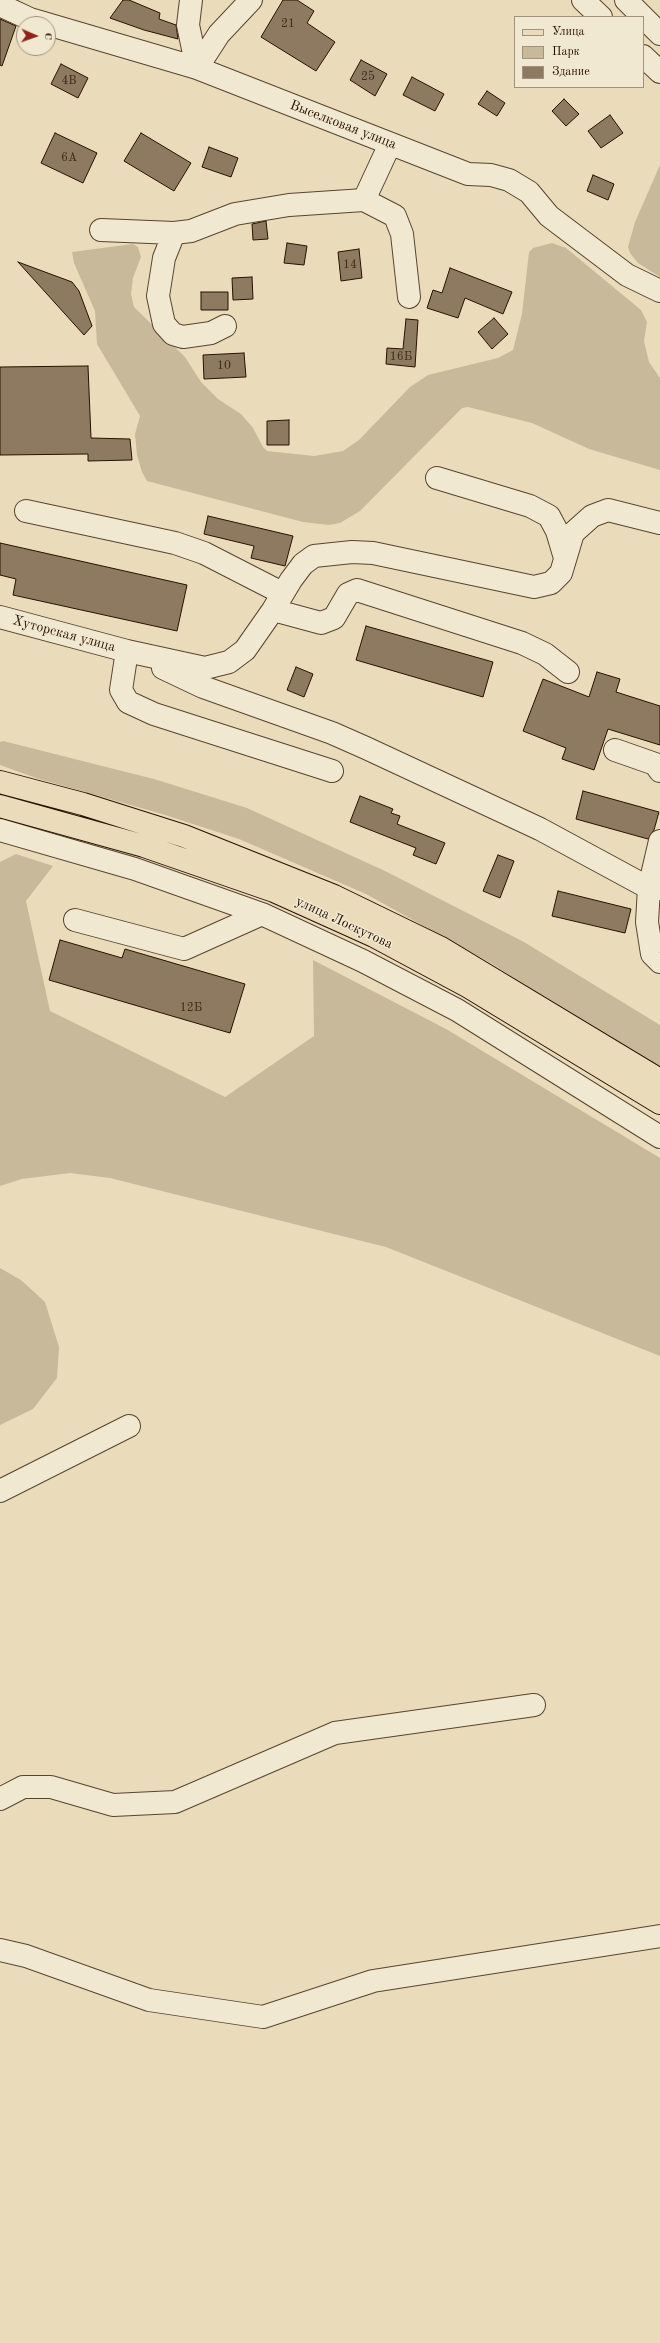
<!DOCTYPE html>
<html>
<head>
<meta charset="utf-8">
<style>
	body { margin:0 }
	#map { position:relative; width:660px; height:2343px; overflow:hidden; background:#eadbba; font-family:"Old Standard TT",serif }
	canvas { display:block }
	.legend { position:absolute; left:514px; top:16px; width:130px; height:72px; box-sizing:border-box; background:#f1e8d2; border:1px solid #a1927e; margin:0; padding:5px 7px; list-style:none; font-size:12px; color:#281101 }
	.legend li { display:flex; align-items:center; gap:8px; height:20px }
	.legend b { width:20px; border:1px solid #a1927e }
	.north { position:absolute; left:16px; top:16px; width:40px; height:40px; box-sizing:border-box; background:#f1e8d2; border:1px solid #a1927e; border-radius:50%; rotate:92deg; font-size:11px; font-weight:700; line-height:16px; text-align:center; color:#281101 }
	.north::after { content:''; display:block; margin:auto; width:14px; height:18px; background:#8f2418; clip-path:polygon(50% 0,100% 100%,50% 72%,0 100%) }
</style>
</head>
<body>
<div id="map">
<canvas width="660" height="2343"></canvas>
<ul class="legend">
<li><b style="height:5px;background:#eadbba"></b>Улица</li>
<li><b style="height:11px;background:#c9b99b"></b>Парк</li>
<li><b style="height:11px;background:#8d7a61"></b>Здание</li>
</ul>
<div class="north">С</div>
</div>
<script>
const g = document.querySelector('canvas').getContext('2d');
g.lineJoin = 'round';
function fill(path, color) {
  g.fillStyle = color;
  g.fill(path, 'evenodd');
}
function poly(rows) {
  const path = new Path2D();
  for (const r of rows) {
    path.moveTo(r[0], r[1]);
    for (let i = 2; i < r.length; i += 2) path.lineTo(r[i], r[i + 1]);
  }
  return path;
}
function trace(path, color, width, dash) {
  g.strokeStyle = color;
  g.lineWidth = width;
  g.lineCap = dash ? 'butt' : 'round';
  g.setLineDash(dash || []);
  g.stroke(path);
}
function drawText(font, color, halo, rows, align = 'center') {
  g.font = font + ' "Old Standard TT",serif';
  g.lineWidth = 3;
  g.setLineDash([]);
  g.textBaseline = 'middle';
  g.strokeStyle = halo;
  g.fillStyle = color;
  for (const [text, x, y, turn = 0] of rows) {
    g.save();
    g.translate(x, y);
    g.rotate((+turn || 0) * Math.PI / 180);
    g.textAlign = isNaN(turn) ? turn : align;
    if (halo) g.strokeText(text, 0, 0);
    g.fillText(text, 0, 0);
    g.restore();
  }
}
fill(poly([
	[660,165,660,277,638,263,630,253,628,247,635,222],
	[552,243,566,248,641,310,647,322,644,341,649,362,660,378,660,470,589,449,532,423,468,407,462,408,360,511,340,523,329,525,303,522,147,481,142,472,137,455,135,434,140,416,97,344,95,311,74,263,72,252,133,244,138,247,141,257,133,278,131,294,134,307,185,357,201,382,218,399,241,414,253,428,263,447,267,451,314,456,343,451,359,440,410,387,428,375,498,358,513,350,522,314,529,252,533,248],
	[3,741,154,779,247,808,385,871,524,942,660,1025,660,1070,611,1042,494,965,366,894,239,839,162,814,39,779,0,765,0,742],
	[16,854,53,866,26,901,50,1011,225,1097,314,1036,313,960,446,1029,660,1158,660,1356,386,1247,110,1178,70,1173,22,1179,0,1186,0,862],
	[0,1268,21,1280,45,1302,59,1347,57,1378,33,1409,0,1425]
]), '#c9b99b');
const building = poly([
	[123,0,129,0,160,13,159,19,176,25,178,39,144,30,110,18,123,0],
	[283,0,297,0,314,11,307,23,335,42,316,71,261,37,283,0],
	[0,19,16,26,2,66,0,65,0,19],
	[361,60,387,74,375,96,350,80,361,60],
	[61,64,88,78,78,98,51,84,61,64],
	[412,77,444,94,435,111,403,95,412,77],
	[487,91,505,103,497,116,478,104,487,91],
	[564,99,579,114,566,126,552,111,564,99],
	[610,115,623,133,601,148,588,131,610,115],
	[55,133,97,153,83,183,41,163,55,133],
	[141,133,191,163,174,191,124,161,141,133],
	[209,147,238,158,231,177,202,167,209,147],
	[593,175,614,184,608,200,587,191,593,175],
	[266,221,268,239,253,240,252,224,266,221],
	[287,243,307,246,304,265,284,263,287,243],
	[359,249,362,278,341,281,338,252,359,249],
	[18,262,72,282,79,291,92,326,84,335,18,262],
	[450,268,512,292,503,314,465,298,458,318,427,308,433,290,442,293,450,268],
	[252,277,253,299,233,300,232,278,252,277],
	[201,292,228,292,228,310,201,310,201,292],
	[494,318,508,334,492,349,478,332,494,318],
	[406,319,418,320,415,367,386,364,387,348,403,349,406,319],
	[244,353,246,377,204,379,203,355,244,353],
	[88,366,91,438,130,439,132,460,88,461,88,454,0,455,0,367,88,366],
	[289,420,289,445,267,445,267,421,289,420],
	[208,516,293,536,285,566,251,558,254,546,204,534,208,516],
	[0,543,187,585,177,631,13,595,16,579,0,575,0,543],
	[366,626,493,662,483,697,356,660,366,626],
	[296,667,313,674,304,697,287,690,296,667],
	[597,672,620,679,616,692,660,706,660,745,608,729,594,770,562,759,566,748,523,731,543,679,589,697,597,672],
	[583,791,659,812,654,830,648,839,576,819,583,791],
	[360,796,393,809,391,813,400,816,397,824,445,843,436,864,413,855,416,848,350,822,360,796],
	[498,855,514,861,500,898,483,891,498,855],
	[558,891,631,909,625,933,552,916,558,891],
	[60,940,122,958,125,949,245,984,230,1033,49,980,60,940]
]);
fill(building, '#8d7a61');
trace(building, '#281101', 1);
const minor = poly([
	[191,0,188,25,197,68],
	[583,0,601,17],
	[626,0,643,17],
	[0,5,30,19,197,68,468,174,491,175,509,180,529,192,549,216,627,275,660,291],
	[643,17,660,34],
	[643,56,660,72],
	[197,68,219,34,251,0],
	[364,200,390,144],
	[101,230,174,233,191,231,235,214,289,205,364,200,395,216,402,234,409,297],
	[174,233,164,258,158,296,164,324,173,334,183,337,211,333,225,326],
	[437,478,530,506,549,516,557,531,565,558],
	[26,511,175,543,204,553,282,593],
	[273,610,291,580,303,564,314,556,352,552,373,553,534,587,551,583,561,573,573,533,592,516,608,510,660,523],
	[0,617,127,651,205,668,229,662,245,650,273,610,321,623,334,618,348,594,357,590,522,643,545,654,568,672],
	[127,651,121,690,128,702,154,714,332,771],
	[163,668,203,687,332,733,366,748,540,829,649,888,660,889],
	[615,750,655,764,660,771],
	[0,830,135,869,262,914,363,961,457,1010,660,1137],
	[660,841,649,888,647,922,652,954,660,962],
	[75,920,184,949,262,914],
	[0,1491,129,1426],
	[0,1799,23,1787,51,1787,113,1805,175,1802,335,1733,534,1705],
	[0,1950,26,1956,149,2000,263,2017,373,1981,660,1936]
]);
const major = poly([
	[0,782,83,804,184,836,334,896,441,948,660,1080],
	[0,806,144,846,274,891,374,936,469,987,660,1103]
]);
trace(minor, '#58442f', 24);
trace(major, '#281101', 24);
trace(minor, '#f1e8d2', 22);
trace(major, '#eadbba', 22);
drawText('12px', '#412b19', null, [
	["21",288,24],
	["25",368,77],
	["4В",69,81],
	["6А",69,158],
	["14",350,265],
	["16Б",401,357],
	["10",224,366],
	["12Б",191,1008]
]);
drawText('14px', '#281101', '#f1e8d2', [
	["Выселковая улица",343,125,21],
	["Хуторская улица",64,634,15],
	["улица Лоскутова",344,923,25]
]);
</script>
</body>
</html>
